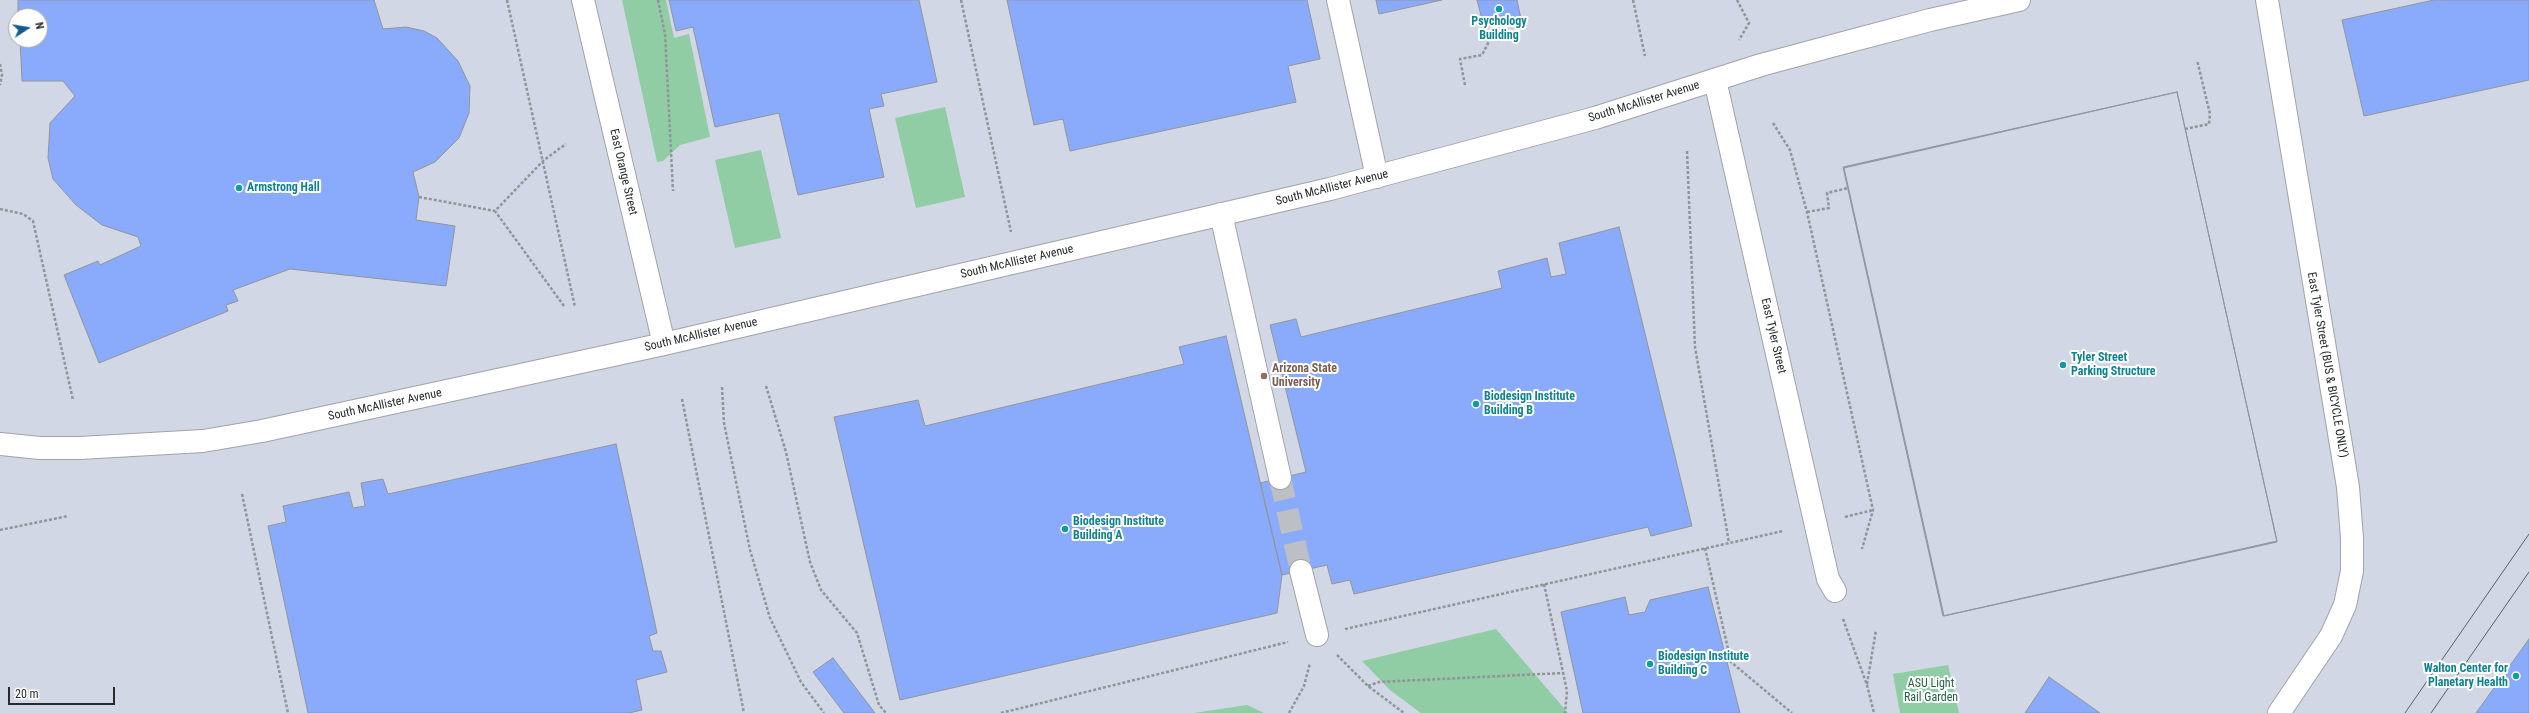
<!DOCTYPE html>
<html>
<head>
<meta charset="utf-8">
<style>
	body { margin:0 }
	#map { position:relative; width:2529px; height:713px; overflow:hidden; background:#e1e4ec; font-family:"Roboto Condensed",sans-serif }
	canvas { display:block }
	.north { position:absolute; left:8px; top:8px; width:40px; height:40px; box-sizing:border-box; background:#fff; border:1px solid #a9a9aa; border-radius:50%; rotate:78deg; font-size:11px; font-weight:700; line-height:16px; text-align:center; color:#27292b }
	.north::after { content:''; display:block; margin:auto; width:14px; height:18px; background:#145a8f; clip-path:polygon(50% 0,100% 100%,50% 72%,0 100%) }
	.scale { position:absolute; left:8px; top:687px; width:107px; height:18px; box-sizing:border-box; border:2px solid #27292b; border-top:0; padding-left:5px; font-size:12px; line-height:14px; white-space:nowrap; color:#27292b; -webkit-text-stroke:3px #fff; paint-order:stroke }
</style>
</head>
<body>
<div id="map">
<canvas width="2529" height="713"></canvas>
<div class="north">N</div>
<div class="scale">20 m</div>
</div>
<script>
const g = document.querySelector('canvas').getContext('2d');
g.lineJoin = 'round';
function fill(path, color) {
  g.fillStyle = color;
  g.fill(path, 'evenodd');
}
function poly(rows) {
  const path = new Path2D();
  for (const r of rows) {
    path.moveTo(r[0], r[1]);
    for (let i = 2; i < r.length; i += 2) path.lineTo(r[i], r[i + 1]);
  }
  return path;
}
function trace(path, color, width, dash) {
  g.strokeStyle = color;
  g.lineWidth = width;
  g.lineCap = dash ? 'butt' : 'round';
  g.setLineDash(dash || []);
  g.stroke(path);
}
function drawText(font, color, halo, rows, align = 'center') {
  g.font = font + ' "Roboto Condensed",sans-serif';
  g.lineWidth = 4;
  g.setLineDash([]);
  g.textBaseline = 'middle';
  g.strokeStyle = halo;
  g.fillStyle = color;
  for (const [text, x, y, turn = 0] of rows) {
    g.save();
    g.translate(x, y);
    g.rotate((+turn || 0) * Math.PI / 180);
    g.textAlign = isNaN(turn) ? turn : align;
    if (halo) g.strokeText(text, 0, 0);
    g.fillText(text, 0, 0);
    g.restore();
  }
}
fill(poly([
	[0,0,2529,0,2529,713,0,713],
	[16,16,40,16,40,40,16,40]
]), '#d1d7e5');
fill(poly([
	[622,0,666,0,674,38,689,34,710,137,680,145,663,161,657,162],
	[945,107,965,197,916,208,895,118],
	[761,150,781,238,735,248,715,160],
	[1496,629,1568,713,1421,713,1390,690,1362,661],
	[1948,665,1959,713,1900,713,1893,674],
	[1247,705,1264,713,1194,713]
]), '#90cca4');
const building = poly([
	[18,0,374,0,383,29,406,27,424,31,437,38,458,61,470,86,469,113,459,138,435,162,413,172,419,197,416,220,455,226,446,286,290,269,233,290,238,301,226,305,228,311,99,363,64,275,98,261,100,265,141,246,138,237,102,225,76,205,53,179,48,158,50,123,75,96,63,81,22,81,20,40,40,40,40,16,18,16,18,0],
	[669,0,919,0,937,82,881,94,884,106,869,109,884,177,798,195,779,113,715,127,693,27,676,31,669,0],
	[1007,0,1307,0,1320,59,1288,66,1296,102,1070,151,1063,119,1034,125,1007,0],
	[1376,0,1442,0,1379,14,1376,0],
	[1477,0,1517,0,1521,19,1484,27,1477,0],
	[2434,0,2529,0,2529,80,2364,116,2342,20,2434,0],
	[2177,92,2277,541,1943,616,1843,167,2177,92],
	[2177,92,2277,542,1944,616,1844,168,2177,92],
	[1619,227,1692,526,1651,536,1648,527,1354,594,1350,580,1332,584,1327,565,1282,575,1260,483,1306,472,1270,325,1296,319,1301,337,1502,288,1498,271,1547,258,1551,277,1566,274,1559,243,1619,227],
	[1226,336,1282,575,1277,613,900,700,834,417,918,400,925,426,1184,364,1179,347,1226,336],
	[616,444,657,633,649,636,653,651,661,651,667,672,636,680,642,710,629,713,308,713,268,526,286,522,283,506,349,492,353,508,365,506,361,483,383,479,388,494,616,444],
	[1708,587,1740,713,1583,713,1561,612,1625,597,1629,615,1645,612,1650,600,1708,587],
	[2529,639,2529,713,2476,713,2529,639],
	[833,658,875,713,844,713,813,672,833,658],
	[2049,677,2100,713,2025,713,2049,677]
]);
fill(building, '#8aabfb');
trace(building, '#92959b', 1);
trace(poly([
	[1280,478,1301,571]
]), '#bcbfc5', 22, [22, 11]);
const minor = poly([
	[583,0,664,344],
	[1338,0,1377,177],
	[2267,0,2348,487,2352,538,2352,571,2345,605,2331,636,2279,713],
	[1715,80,1828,579,1835,591],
	[1221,214,1280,478],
	[0,444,40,448,80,448,203,441,262,431,664,344,1330,189,1595,118,1761,65,1843,43,1930,20,2019,0],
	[1301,571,1317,635]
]);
trace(minor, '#a0a3a9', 24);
trace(poly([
	[507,0,575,307],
	[658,0,665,34,673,191],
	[961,0,1011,232],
	[1633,0,1645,56],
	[1737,0,1749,23,1739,40],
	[0,64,2,75,0,85],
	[1465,85,1460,59,1482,55,1498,24],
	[1773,123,1790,150,1807,212,1873,510,1862,549],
	[2185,129,2209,124,2210,114,2197,60],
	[1687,151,1695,347,1729,543],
	[419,197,495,211],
	[0,209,23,214,33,221,73,400],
	[1807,212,1829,208,1827,193,1848,188],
	[564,306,495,211,544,160,566,144],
	[766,386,786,452,810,562,821,590,857,633,879,705,886,713],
	[722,387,724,423,750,550,770,618,801,682,824,713],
	[682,399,744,713],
	[242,494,288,713],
	[1845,517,1873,510],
	[0,530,68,516],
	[1705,548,1731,662,1792,713],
	[1544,584,1567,691,1565,713],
	[1843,619,1867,685,1874,713],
	[1345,629,1783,531],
	[1337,655,1368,686,1404,713],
	[1867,684,1876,630],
	[1368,686,1379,682,1563,673],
	[1001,713,1288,642],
	[1289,713,1304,686,1310,663]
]), '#919499', 2.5, [3, 2]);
trace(minor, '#fff', 22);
trace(poly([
	[2405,713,2529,534],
	[2431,713,2529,572]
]), '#5d6063', 1);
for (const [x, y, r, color] of [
	[1499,9,4,"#0f9aa8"],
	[239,188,4,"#0f9aa8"],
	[2063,365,4,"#0f9aa8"],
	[1264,376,4,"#8d6e63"],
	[1476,404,4,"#0f9aa8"],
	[1065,529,4,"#0f9aa8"],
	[1650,664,4,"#0f9aa8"],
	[2516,676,4,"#0f9aa8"]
]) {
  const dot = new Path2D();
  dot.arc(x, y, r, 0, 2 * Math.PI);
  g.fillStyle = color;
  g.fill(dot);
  trace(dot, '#fff', 1.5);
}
drawText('bold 12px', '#0d838f', '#fff', [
	["Psychology",1499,22,"center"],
	["Building",1499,36,"center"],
	["Armstrong Hall",247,188],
	["Tyler Street",2071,358],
	["Parking Structure",2071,372],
	["Biodesign Institute",1484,397],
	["Building B",1484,411],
	["Biodesign Institute",1073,522],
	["Building A",1073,536],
	["Biodesign Institute",1658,657],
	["Building C",1658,671],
	["Walton Center for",2508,669,"right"],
	["Planetary Health",2508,683,"right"]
], 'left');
drawText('12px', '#27292b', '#fff', [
	["South McAllister Avenue",1644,102,-17],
	["East Orange Street",623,172,77],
	["South McAllister Avenue",1332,188,-14],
	["South McAllister Avenue",1017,262,-13],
	["South McAllister Avenue",701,335,-13],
	["East Tyler Street",1773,336,77],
	["East Tyler Street (BUS & BICYCLE ONLY)",2327,365,80],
	["South McAllister Avenue",385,405,-12]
]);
drawText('bold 12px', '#785e54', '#fff', [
	["Arizona State",1272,369],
	["University",1272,383]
], 'left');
drawText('12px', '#21633e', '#fff', [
	["ASU Light",1931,684],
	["Rail Garden",1931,698]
]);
</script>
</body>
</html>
